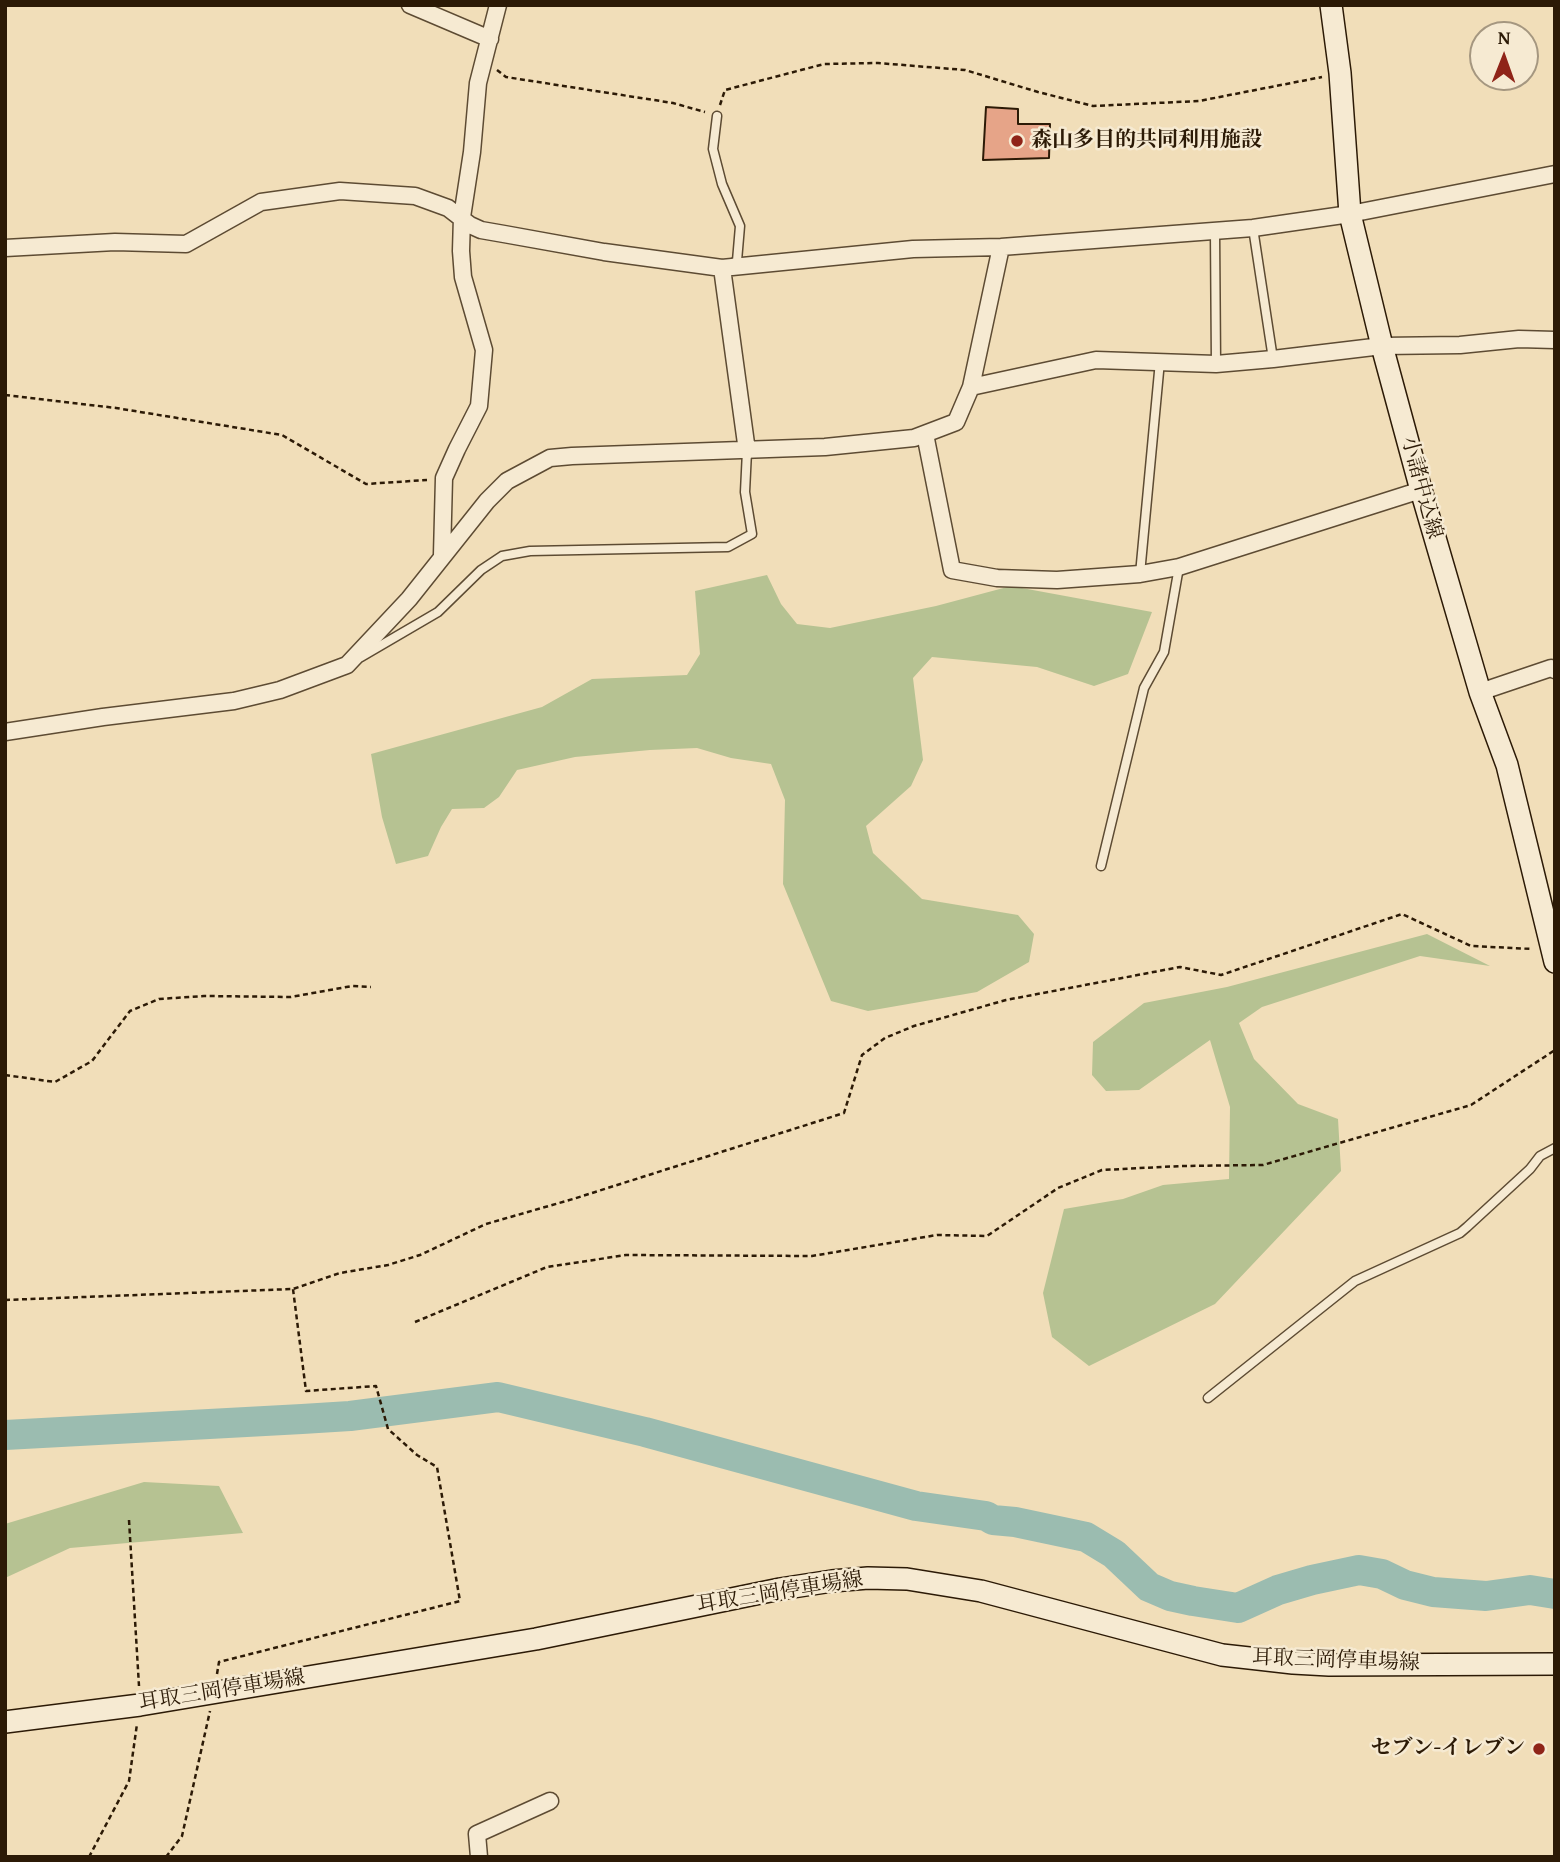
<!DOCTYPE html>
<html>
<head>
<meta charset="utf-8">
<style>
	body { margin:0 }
	#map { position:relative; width:1560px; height:1862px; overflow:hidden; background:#f1deb9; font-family:"Gentium Book Plus",serif }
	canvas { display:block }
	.frame { position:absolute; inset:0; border:7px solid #2c1a06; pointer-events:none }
	.north { position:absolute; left:1469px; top:21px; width:70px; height:70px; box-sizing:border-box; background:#f6ead2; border:2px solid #a59780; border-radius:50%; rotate:1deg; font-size:19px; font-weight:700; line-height:28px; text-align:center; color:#2c1a06 }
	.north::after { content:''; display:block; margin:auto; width:24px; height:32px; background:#8f2418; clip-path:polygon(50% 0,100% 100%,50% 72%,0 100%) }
</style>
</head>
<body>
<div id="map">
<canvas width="1560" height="1862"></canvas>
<div class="frame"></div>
<div class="north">N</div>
</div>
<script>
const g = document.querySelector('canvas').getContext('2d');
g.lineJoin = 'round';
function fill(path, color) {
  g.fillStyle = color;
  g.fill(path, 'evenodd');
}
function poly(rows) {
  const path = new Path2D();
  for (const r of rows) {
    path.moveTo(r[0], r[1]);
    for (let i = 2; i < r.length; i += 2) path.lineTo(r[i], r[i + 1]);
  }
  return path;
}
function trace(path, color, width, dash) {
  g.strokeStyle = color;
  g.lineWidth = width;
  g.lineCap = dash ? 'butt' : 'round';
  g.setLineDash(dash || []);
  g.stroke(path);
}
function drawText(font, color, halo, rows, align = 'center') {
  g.font = font + ' "Gentium Book Plus","Noto Serif JP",serif';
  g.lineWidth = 5;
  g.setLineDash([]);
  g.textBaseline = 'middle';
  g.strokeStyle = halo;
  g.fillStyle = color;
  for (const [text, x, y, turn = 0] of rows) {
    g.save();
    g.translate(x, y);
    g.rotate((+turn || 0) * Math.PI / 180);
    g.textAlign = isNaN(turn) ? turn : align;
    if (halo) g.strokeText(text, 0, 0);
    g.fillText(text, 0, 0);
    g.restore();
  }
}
fill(poly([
	[767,575,781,604,797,624,830,628,936,606,1011,586,1152,612,1128,674,1094,686,1037,667,932,657,913,678,923,760,911,786,866,826,873,853,922,899,1018,915,1034,934,1029,962,977,992,868,1011,831,1001,783,884,785,800,771,764,731,758,697,748,650,750,575,757,517,770,499,797,484,808,452,809,441,827,428,856,396,864,382,817,371,754,542,707,592,679,687,675,700,654,695,591],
	[1427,934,1490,966,1420,956,1262,1007,1239,1023,1254,1059,1298,1104,1338,1119,1341,1171,1215,1304,1089,1366,1052,1337,1043,1293,1064,1209,1123,1199,1163,1185,1229,1179,1230,1107,1210,1040,1139,1090,1106,1091,1092,1075,1093,1042,1144,1003,1227,987],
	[144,1482,219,1486,243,1533,70,1548,5,1578,5,1524]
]), '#b6c292');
trace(poly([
	[5,1435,302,1419,350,1416,498,1397,645,1432,916,1506,986,1516,993,1520,1015,1522,1086,1537,1114,1554,1149,1587,1170,1596,1193,1601,1238,1608,1278,1590,1312,1580,1359,1570,1382,1574,1405,1585,1433,1592,1486,1596,1530,1590,1555,1594]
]), '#9bbcb0', 30);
const building = poly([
	[986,107,1018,109,1018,124,1050,124,1049,158,983,160,986,107]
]);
fill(building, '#e6a488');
trace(building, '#2c1a06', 2);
const lane = poly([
	[717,116,713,149,722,184,740,226,737,261,731,264],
	[1253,228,1273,359],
	[1215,232,1216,364],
	[1140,574,1160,361],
	[361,657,438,612,481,570,502,556,530,551,728,547,752,534,745,492,747,451],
	[1101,866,1144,688,1164,652,1179,567],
	[1208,1398,1355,1281,1460,1233,1467,1227,1530,1169,1540,1156,1555,1148]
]);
const street = poly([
	[410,5,490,39],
	[5,248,115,242,186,244,261,202,340,191,415,196,448,208,470,225,481,230,504,234,604,252,722,268,913,249,1001,247,1253,228,1350,214,1555,174],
	[722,268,747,451],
	[971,387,1096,360,1216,364,1273,359,1382,346,1460,345,1519,339,1555,340],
	[925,434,952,570,997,578,1057,580,1140,574,1179,567,1421,490],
	[442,555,444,478,457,449,479,406,484,350,463,277,461,251,462,217,472,152,478,83,498,5],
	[1480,692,1551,668,1555,670],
	[5,732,103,717,234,701,280,690,347,665,409,599,487,501,507,481,550,458,572,456,825,447,914,438,956,422,971,387,1001,247],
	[479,1857,477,1834,550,1801]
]);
const secondary = poly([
	[1331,5,1340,73,1350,214,1382,346,1421,490,1480,692,1507,765,1555,962],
	[5,1722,140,1705,536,1639,780,1589,832,1581,868,1578,907,1579,981,1591,1222,1655,1258,1659,1293,1663,1329,1665,1555,1664]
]);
trace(lane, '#5d4b33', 11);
trace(street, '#5d4b33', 19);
trace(secondary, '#2c1a06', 24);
trace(poly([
	[497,70,506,77,673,103,705,112],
	[720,105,725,90,824,64,878,63,965,70,1038,92,1093,106,1199,101,1322,77],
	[5,395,116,408,282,435,366,484,427,480],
	[5,1075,55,1082,92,1061,130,1011,159,999,204,996,291,997,352,986,371,987],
	[5,1300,293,1289,340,1273,388,1265,420,1255,486,1224,573,1199,844,1113,862,1055,885,1038,914,1026,1006,1000,1180,967,1221,975,1402,914,1471,946,1532,949],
	[415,1322,547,1267,626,1255,812,1256,937,1235,987,1236,1058,1188,1102,1170,1181,1166,1263,1165,1471,1105,1555,1050],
	[129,1520,139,1686],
	[217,1674,219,1662,460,1601,437,1467,417,1455,388,1429,376,1386,306,1391,293,1289],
	[89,1857,129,1781,137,1724],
	[166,1857,182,1836,210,1711]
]), '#2c1a06', 2.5, [5, 3.5]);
trace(lane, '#f6ead2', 8);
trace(street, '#f6ead2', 16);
trace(secondary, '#f6ead2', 21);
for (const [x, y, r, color] of [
	[1017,141,7,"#8f2418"],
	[1539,1749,7,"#8f2418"]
]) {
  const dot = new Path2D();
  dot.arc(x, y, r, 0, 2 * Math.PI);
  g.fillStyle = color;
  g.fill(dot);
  trace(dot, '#f6ead2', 2.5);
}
drawText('bold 21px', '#2c1a06', '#f6ead2', [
	["森山多目的共同利用施設",1031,141],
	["セブン-イレブン",1525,1749,"right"]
], 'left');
drawText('21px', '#2c1a06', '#f6ead2', [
	["小諸中込線",1421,488,75],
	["耳取三岡停車場線",780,1593,-9],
	["耳取三岡停車場線",1336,1661,2],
	["耳取三岡停車場線",222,1691,-9]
]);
</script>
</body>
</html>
